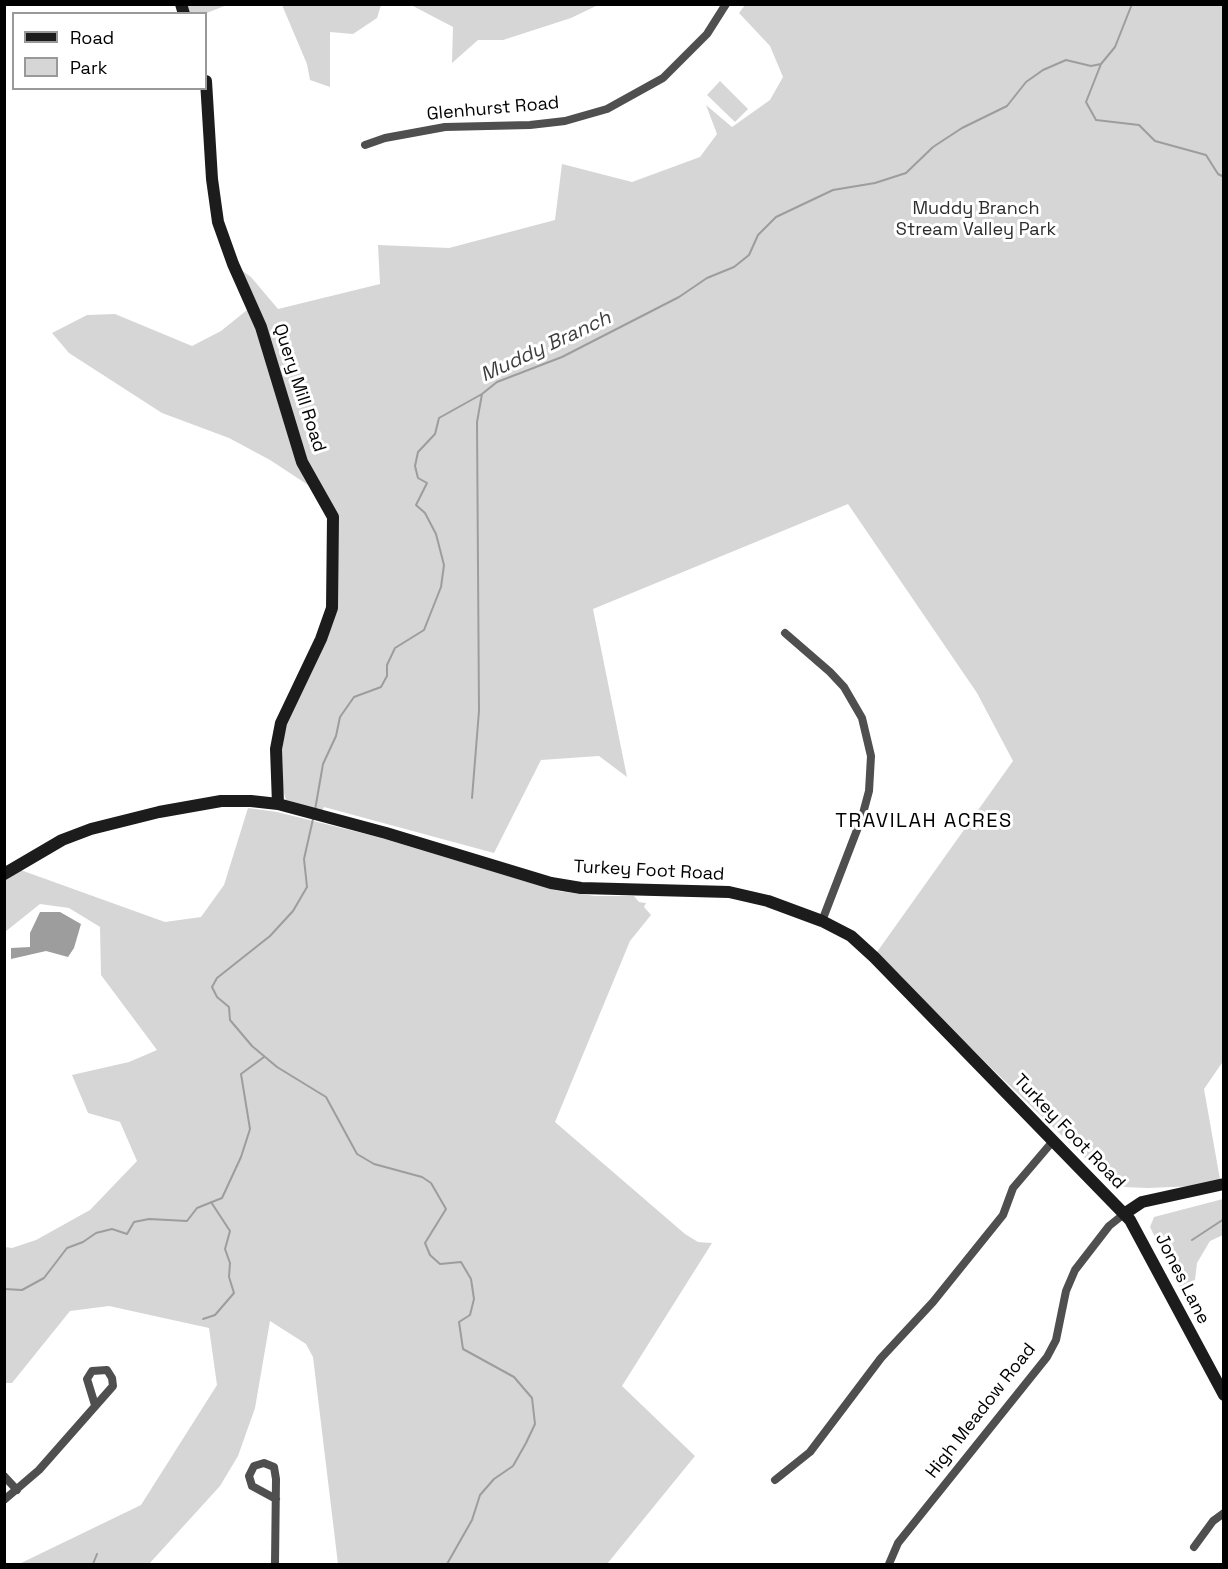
<!DOCTYPE html>
<html>
<head>
<meta charset="utf-8">
<style>
	body { margin:0 }
	#map { position:relative; width:1228px; height:1569px; overflow:hidden; background:#fff; font-family:"Space Grotesk",sans-serif }
	canvas { display:block }
	.frame { position:absolute; inset:0; border:6px solid #000; pointer-events:none }
	.legend { position:absolute; left:12px; top:12px; width:195px; height:78px; box-sizing:border-box; background:#fff; border:2px solid #999; margin:0; padding:8px 10px; list-style:none; font-size:18px; color:#000 }
	.legend li { display:flex; align-items:center; gap:12px; height:30px }
	.legend b { width:30px; border:2px solid #999 }
</style>
</head>
<body>
<div id="map">
<canvas width="1228" height="1569"></canvas>
<div class="frame"></div>
<ul class="legend">
<li><b style="height:8px;background:#1c1c1c"></b>Road</li>
<li><b style="height:16px;background:#d6d6d6"></b>Park</li>
</ul>
</div>
<script>
const g = document.querySelector('canvas').getContext('2d');
g.lineJoin = 'round';
function fill(path, color) {
  g.fillStyle = color;
  g.fill(path, 'evenodd');
}
function poly(rows) {
  const path = new Path2D();
  for (const r of rows) {
    path.moveTo(r[0], r[1]);
    for (let i = 2; i < r.length; i += 2) path.lineTo(r[i], r[i + 1]);
  }
  return path;
}
function trace(path, color, width, dash) {
  g.strokeStyle = color;
  g.lineWidth = width;
  g.lineCap = dash ? 'butt' : 'round';
  g.setLineDash(dash || []);
  g.stroke(path);
}
function drawText(font, color, halo, rows, align = 'center') {
  g.font = font + ' "Space Grotesk",sans-serif';
  g.lineWidth = 6;
  g.setLineDash([]);
  g.textBaseline = 'middle';
  g.strokeStyle = halo;
  g.fillStyle = color;
  for (const [text, x, y, turn = 0] of rows) {
    g.save();
    g.translate(x, y);
    g.rotate((+turn || 0) * Math.PI / 180);
    g.textAlign = isNaN(turn) ? turn : align;
    if (halo) g.strokeText(text, 0, 0);
    g.fillText(text, 0, 0);
    g.restore();
  }
}
fill(poly([
	[181,5,227,5,204,14,184,13],
	[282,5,381,4,381,5,377,18,353,34,330,32,330,87,310,80,307,64],
	[382,5,598,5,571,18,503,40,478,40,452,63,453,27,413,6],
	[745,5,1223,5,1224,1060,1204,1089,1221,1185,1148,1188,1123,1187,1104,1176,986,1063,877,952,1013,761,977,693,848,504,593,609,627,777,599,756,541,760,494,853,324,807,322,811,286,800,283,790,282,750,286,725,335,607,328,498,270,460,229,438,162,413,69,353,52,333,87,315,115,314,192,346,221,331,252,306,233,264,251,277,278,309,380,284,378,245,449,248,555,220,562,164,632,182,700,157,717,134,706,105,732,127,770,100,783,77,770,46,739,13],
	[720,81,748,109,735,122,707,95],
	[248,808,277,812,378,837,558,891,595,896,634,896,639,902,646,903,644,907,651,915,630,941,555,1122,685,1234,698,1242,712,1243,622,1386,695,1456,607,1564,338,1564,313,1357,306,1344,270,1321,255,1408,238,1456,220,1486,149,1564,19,1564,141,1505,217,1385,209,1328,109,1306,70,1311,12,1383,5,1383,5,1247,12,1248,36,1240,90,1210,137,1161,120,1122,88,1113,72,1075,129,1062,157,1050,101,975,100,927,69,908,40,904,5,932,5,874,15,868,165,922,201,917,224,885],
	[1223,1199,1223,1235,1210,1241,1197,1263,1195,1280,1180,1287,1150,1227,1154,1217]
]), '#d6d6d6');
fill(poly([
	[40,912,60,912,81,924,74,948,68,957,46,951,11,959,11,948,30,947,30,933]
]), '#9d9d9d');
trace(poly([
	[1101,64,1086,102,1096,120,1139,125,1155,141,1206,155,1218,174,1224,177],
	[472,798,479,711,477,422,482,394],
	[315,810,323,764,336,736,340,717,354,697,381,687,387,676,387,665,395,648,424,630,441,587,444,565,436,534,425,513,416,505,427,483,418,478,415,466,418,452,435,434,439,418,482,394,497,382,562,357,679,297,707,278,734,267,749,255,758,235,776,217,833,190,875,183,906,173,933,147,962,128,1007,106,1026,82,1043,70,1066,60,1091,66,1101,64,1115,47,1132,4],
	[313,819,304,859,307,887,293,911,270,936,217,978,212,987,217,997,229,1007,230,1020,252,1046,277,1067,326,1097,357,1154,374,1164,422,1177,431,1183,446,1209,425,1243,430,1255,440,1264,461,1262,471,1279,474,1299,470,1315,459,1322,463,1349,514,1377,532,1398,535,1424,526,1443,513,1466,494,1479,480,1495,472,1520,447,1564],
	[1192,1240,1224,1219],
	[4,1289,22,1290,44,1278,67,1248,83,1242,96,1233,112,1229,127,1234,134,1222,149,1219,187,1221,197,1208,222,1198,241,1157,250,1129,241,1074,264,1057],
	[203,1319,215,1315,234,1293,229,1277,230,1263,225,1249,230,1231,211,1202],
	[93,1564,97,1554]
]), '#9d9d9d', 2);
trace(poly([
	[365,145,385,138,445,127,530,125,565,121,607,109,663,78,707,34,726,4],
	[785,633,830,672,844,687,862,718,871,756,869,791,862,817,822,921],
	[4,1476,17,1490],
	[775,1480,810,1452,881,1358,933,1302,1003,1215,1013,1188,1053,1141],
	[4,1500,39,1470,113,1386,112,1378,107,1370,92,1371,87,1379,95,1405],
	[1194,1547,1213,1521,1224,1513],
	[275,1564,276,1479,274,1467,264,1463,254,1466,249,1476,252,1486,276,1499],
	[889,1564,898,1543,1047,1357,1056,1340,1066,1291,1075,1270,1109,1226,1124,1214]
]), '#4f4f4f', 8);
trace(poly([
	[181,4,184,14],
	[206,81,212,179,218,222,233,264,261,327,302,462,333,517,332,608,321,639,281,723,276,749,278,804],
	[4,874,62,840,91,829,159,812,221,801,251,801,278,804,386,833,551,883,581,888,729,892,768,901,822,921,851,936,874,957,1130,1220,1224,1395],
	[1124,1214,1142,1202,1224,1184]
]), '#1c1c1c', 12);
drawText('18px', '#000', '#fff', [
	["Glenhurst Road",493,109,-5],
	["Query Mill Road",299,388,72],
	["Turkey Foot Road",649,871,3],
	["Turkey Foot Road",1069,1132,46],
	["Jones Lane",1182,1279,63],
	["High Meadow Road",981,1411,-52]
]);
drawText('18px', '#2d2d2d', '#fff', [
	["Muddy Branch",976,209],
	["Stream Valley Park",976,230]
]);
drawText('italic 20px', '#3e3e3e', '#fff', [
	["Muddy Branch",546,347,-25]
]);
g.letterSpacing = '1.5px';
drawText('20px', '#000', '#fff', [
	["TRAVILAH ACRES",924,822]
]);
g.letterSpacing = '0px';
</script>
</body>
</html>
